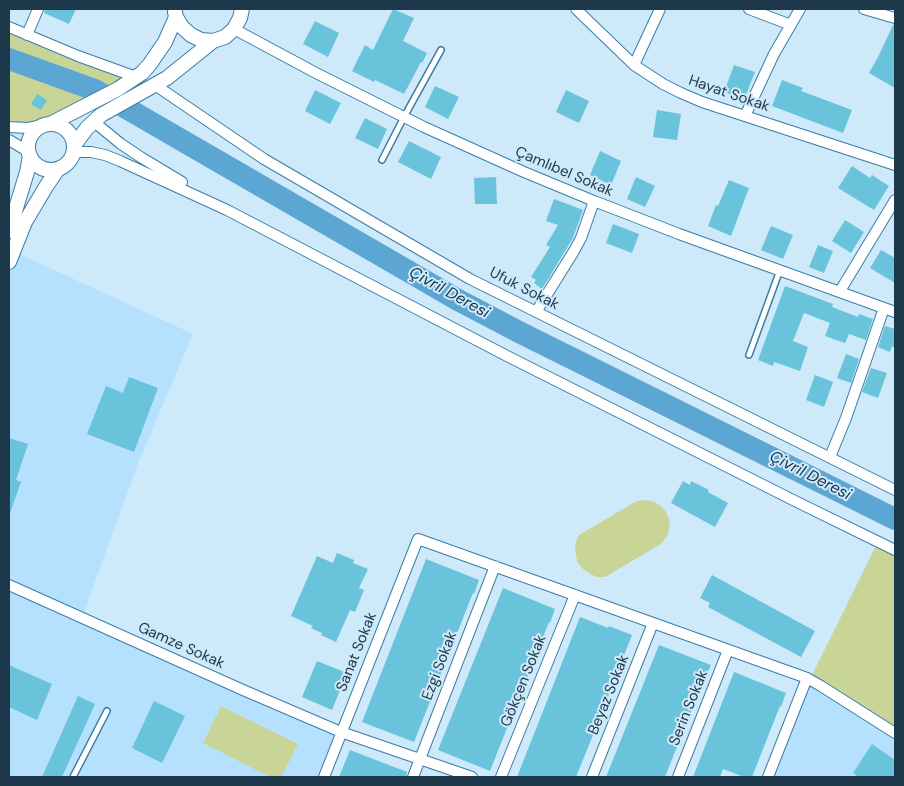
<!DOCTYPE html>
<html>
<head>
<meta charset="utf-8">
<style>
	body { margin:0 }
	#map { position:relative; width:904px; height:786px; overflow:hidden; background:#cee9fa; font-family:"DM Sans",sans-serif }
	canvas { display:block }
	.frame { position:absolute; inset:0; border:10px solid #1c384a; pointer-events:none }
</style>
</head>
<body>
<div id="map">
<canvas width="904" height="786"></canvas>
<div class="frame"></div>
</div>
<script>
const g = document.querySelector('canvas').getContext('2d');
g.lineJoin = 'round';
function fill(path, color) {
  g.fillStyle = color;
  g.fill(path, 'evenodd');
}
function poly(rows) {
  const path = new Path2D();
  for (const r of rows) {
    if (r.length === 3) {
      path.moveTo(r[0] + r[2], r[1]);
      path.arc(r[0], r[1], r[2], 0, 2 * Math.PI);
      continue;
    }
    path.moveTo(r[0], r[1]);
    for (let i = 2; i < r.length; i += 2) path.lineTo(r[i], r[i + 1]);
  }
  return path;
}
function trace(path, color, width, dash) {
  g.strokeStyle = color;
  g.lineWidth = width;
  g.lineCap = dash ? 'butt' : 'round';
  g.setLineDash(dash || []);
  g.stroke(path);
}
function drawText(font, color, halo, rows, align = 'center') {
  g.font = font + ' "DM Sans",sans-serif';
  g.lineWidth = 4;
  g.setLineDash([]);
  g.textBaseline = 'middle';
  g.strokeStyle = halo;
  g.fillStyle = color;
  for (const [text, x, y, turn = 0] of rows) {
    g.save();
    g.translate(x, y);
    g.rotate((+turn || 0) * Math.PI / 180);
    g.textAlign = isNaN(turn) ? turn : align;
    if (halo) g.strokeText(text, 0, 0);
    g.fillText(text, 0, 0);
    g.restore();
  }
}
fill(poly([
	[13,251,193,334,139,461,82,617,341,732,324,777,9,777,9,262],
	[807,678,895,733,895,777,768,777]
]), '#b5e1fe');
fill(poly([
	[9,27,136,77,52,123,9,127],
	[642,500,652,501,660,505,666,512,669,519,670,526,667,536,661,544,605,577,597,577,590,574,583,569,578,563,576,556,575,550,576,542,579,535,635,502],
	[878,542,895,550,895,733,810,679],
	[221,706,298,744,281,777,270,777,203,743]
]), '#c9d597');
trace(poly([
	[9,59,95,90,458,300,521,333,895,519]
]), '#5ba6d3', 22);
fill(poly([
	[45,9,76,9,69,24,44,13],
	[393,9,414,18,403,41,427,53,422,63,421,62,404,94,375,80,374,82,352,71,365,45,373,50],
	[315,21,339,33,328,57,303,44],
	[893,25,895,25,895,88,869,73,879,55],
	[734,65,755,72,744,100,724,92],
	[782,80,803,88,801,91,852,110,843,133,772,106],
	[435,86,459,97,448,119,425,107],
	[315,90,341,103,330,124,305,111],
	[566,90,589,101,579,123,556,112],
	[37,94,47,100,41,110,31,104],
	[657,110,681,114,677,140,653,137],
	[365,118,387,129,378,149,355,138],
	[409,141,441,157,431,179,398,162],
	[600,151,621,161,611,185,590,175],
	[852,166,870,178,872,175,889,186,874,210,838,188],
	[496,177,497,204,475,204,474,178],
	[636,177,655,186,645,207,627,199],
	[729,180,749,188,731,236,708,226,716,205,718,206],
	[554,199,583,210,573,238,542,289,534,283,536,280,531,277,550,247,546,245,558,225,546,221],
	[845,220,864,232,851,253,832,241],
	[613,224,639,234,632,253,606,243],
	[771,226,793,235,783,259,761,250],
	[818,245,833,251,824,273,809,267],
	[881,250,895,258,895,283,870,268],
	[785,286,833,304,832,307,858,317,859,314,873,319,866,340,849,334,845,343,825,336,830,323,804,313,793,341,808,347,800,371,774,362,773,366,758,360],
	[885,326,895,329,895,348,892,346,890,352,878,347],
	[846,354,859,359,851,383,837,378],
	[871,368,887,373,878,398,862,392],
	[815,375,833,382,824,407,806,400],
	[129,377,158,388,134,452,87,434,106,386,123,393],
	[9,438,28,444,16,480,21,482,10,513,9,513],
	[683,481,690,485,691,481,709,490,708,492,728,503,715,527,671,503],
	[337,553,354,560,353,563,368,569,359,588,364,590,355,612,350,610,336,642,321,635,322,633,311,628,313,626,291,616,317,556,333,563],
	[426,559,479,580,474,594,473,593,414,742,362,722],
	[712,575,815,631,801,657,708,607,710,603,700,598],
	[503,588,555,609,550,623,549,622,490,771,438,750],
	[580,617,608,628,609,626,632,635,591,740,576,777,517,777],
	[659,645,711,665,705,679,704,679,665,777,606,777],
	[317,661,347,673,332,710,302,697],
	[9,665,52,684,37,720,9,707],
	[734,672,786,693,781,707,780,706,752,777,744,777,723,769,720,777,693,777],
	[78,696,95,704,62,777,42,777],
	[154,701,185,716,162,763,132,748],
	[872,744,895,760,895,777,859,777,853,773],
	[350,750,407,772,406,777,339,777]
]), '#69c3db');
const lane = poly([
	[382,160,404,117,441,50],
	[749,355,780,270],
	[73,777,107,711]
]);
const street = poly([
	[576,9,634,65,663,84,681,93,702,102,895,165],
	[749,9,791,25],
	[864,9,895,18],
	[9,27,78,56,136,77],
	[234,29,316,73,424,127,524,172,594,201,679,234,895,312],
	[27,35,38,9],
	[634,65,660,9],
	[155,85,264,159,470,279,895,490],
	[745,116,774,54,800,9],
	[93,121,121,144,142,158,182,182],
	[9,127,28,128,43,125],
	[9,140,29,152],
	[74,153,81,152,91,152,105,155,120,161,227,210,507,356,797,502,895,550],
	[840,291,895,200],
	[536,312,574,251,581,238,594,201],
	[830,457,846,418,884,308],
	[9,585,243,690,341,732,472,777],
	[324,777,418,539,807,678,821,686,895,733],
	[413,777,495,566],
	[501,777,575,595],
	[592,777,653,623],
	[678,777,728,650],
	[768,777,807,678]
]);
const secondary = poly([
	[175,12,176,17,182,27,191,35,201,40,213,41,225,37,234,29,240,18,242,9],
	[52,123,118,89,142,73,150,64,165,42,176,17],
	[51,147,23],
	[75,144,87,128,101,115,167,78,213,41],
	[9,231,27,172,30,156],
	[9,262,25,222,47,185,58,169]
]);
trace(lane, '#397da5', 8);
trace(street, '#397da5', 12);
trace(secondary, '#397da5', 16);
trace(lane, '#fff', 5);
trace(street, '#fff', 10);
trace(secondary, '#fff', 14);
drawText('15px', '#1c384a', '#cee9fa', [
	["Hayat Sokak",729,94,19],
	["Çamlıbel Sokak",564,172,23],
	["Ufuk Sokak",524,289,27],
	["Gamze Sokak",181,646,24],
	["Sanat Sokak",357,652,-68],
	["Ezgi Sokak",440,666,-69],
	["Gökçen Sokak",524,681,-68],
	["Beyaz Sokak",609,695,-68],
	["Serin Sokak",689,708,-68]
]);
drawText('italic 16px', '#133448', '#cee9fa', [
	["Çivril Deresi",449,293,29],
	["Çivril Deresi",810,476,27]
]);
</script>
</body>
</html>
